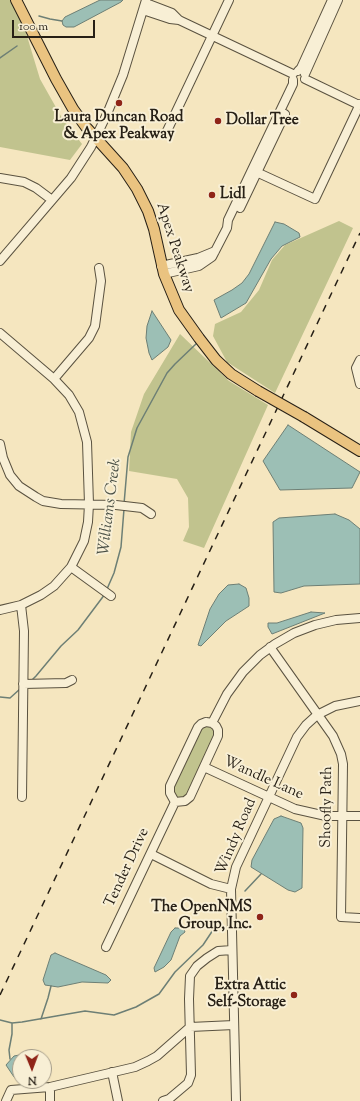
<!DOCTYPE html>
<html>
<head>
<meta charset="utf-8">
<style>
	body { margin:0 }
	#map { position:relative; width:360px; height:1101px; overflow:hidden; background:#f5e6bf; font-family:"Sorts Mill Goudy",serif }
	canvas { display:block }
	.north { position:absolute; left:12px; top:1049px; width:40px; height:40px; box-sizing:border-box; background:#f8efd5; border:1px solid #a49c89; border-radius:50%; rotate:179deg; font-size:11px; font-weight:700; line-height:16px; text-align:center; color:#272016 }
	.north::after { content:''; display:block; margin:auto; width:14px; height:18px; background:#8f2418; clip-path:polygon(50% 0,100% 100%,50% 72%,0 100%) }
	.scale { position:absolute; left:12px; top:20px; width:83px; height:18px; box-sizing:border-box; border:2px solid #272016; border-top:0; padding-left:5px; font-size:12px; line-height:14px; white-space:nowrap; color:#272016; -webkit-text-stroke:3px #f8efd5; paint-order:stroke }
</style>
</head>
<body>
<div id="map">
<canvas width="360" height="1101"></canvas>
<div class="north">N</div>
<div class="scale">100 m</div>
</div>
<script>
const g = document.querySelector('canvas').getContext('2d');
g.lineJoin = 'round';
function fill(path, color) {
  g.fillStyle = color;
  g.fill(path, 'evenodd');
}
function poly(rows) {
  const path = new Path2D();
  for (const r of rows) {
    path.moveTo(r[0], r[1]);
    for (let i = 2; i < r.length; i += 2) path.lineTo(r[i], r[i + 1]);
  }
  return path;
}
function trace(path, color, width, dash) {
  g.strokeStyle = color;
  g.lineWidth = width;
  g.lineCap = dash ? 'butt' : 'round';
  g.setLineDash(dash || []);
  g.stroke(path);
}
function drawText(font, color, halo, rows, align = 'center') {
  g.font = font + ' "Sorts Mill Goudy",serif';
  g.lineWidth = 4;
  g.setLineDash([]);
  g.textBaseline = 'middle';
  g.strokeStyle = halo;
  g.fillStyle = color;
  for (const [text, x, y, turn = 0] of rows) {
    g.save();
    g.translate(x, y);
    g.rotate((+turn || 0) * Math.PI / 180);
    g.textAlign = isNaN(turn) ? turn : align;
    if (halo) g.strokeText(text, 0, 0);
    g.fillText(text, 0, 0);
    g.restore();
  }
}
fill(poly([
	[0,0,16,0,40,79,62,118,82,144,70,160,0,147],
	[339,221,353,228,275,393,227,362,213,336,215,324,241,312,259,290,272,260,285,245],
	[180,334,229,381,268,405,204,548,183,541,189,527,188,498,177,479,129,471,131,432,144,394],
	[206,726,212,728,215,734,187,795,185,797,178,798,173,794,172,787,202,727]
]), '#c1c38e');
const water = poly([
	[100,0,123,0,121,2,74,27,66,27,63,25,62,21,65,17,100,0],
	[275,222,284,224,299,233,300,237,282,246,271,259,246,303,221,318,214,300,232,290,242,283,249,274,275,222],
	[152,311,171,340,168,347,152,360,149,353,146,338,147,326,152,311],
	[288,425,360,472,352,488,280,490,263,461,288,425],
	[335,514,349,520,360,529,360,584,304,586,281,593,274,592,273,522,279,518,335,514],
	[239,584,246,588,249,598,249,606,226,621,201,646,198,645,210,609,219,594,228,585,239,584],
	[311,612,325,613,272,634,268,627,268,623,277,623,311,612],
	[281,816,301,823,303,828,302,888,295,892,288,890,251,867,252,860,274,819,281,816],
	[175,928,181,928,184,929,185,932,180,936,171,960,164,967,155,972,154,968,171,932,175,928],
	[55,953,106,975,111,980,108,983,82,982,58,987,45,985,43,980,51,955,55,953],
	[30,1053,38,1054,38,1057,20,1057,20,1077,14,1077,6,1065,14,1056,30,1053]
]);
fill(water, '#9cbfb5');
trace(water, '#6d7f75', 1);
trace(poly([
	[39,16,50,19,62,21],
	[0,58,17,46],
	[124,504,128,457,137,428,167,373,175,364,197,343],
	[107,589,114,573,121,547,124,509],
	[31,681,36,676,61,646,78,630,105,594],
	[0,697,10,698,20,689],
	[245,891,261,874],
	[41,1019,48,998,51,986],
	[0,1020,12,1023,22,1022,85,1011,114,1015,136,1007,159,994,175,972,203,945,219,921],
	[10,1059,9,1050,12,1034,12,1023]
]), '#6d7f75', 1.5);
const minor = poly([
	[146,3,172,13,179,20,293,74],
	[143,10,170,19,179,20],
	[298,71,301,68,332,0],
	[305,74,338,0],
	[305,79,359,105],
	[167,131,229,0],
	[252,170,315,199,360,104],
	[0,178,24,182,36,188,52,200],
	[240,208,285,114],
	[0,261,71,178,91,147,107,114,123,75,146,0],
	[161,266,198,258,215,251],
	[164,274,199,266,212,257,227,228,228,220,293,84,293,80],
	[0,333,54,379,69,395,79,412,87,442,89,504,88,522,84,541,71,567,54,586,41,595,21,605,0,610],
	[360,360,356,368,360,384],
	[54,379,89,338,95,326,101,281,99,268],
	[0,444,3,458,10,475,19,486,36,497,43,501,61,504,116,505,142,508,151,514],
	[71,567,111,596],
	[21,605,24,631,22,797],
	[270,647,333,736,341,754,343,764,341,917,360,918],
	[23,684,66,683,72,680],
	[206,722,212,723,216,726,218,730,218,736,190,797,185,801,175,802,170,793,170,786,198,727,201,724,206,722],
	[212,723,227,694,243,672,260,655,275,644,294,633,315,625,336,620,360,618],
	[204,767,295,809,326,816,360,816],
	[151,854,211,884,231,889],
	[106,947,175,802],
	[112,1072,118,1101],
	[50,1087,50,1101],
	[6,1101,11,1090,50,1087,135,1067,148,1061,157,1056,190,1027,234,1025],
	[163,1101,169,1099,188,1083,191,1075,189,999,190,976,197,966,207,958,218,951,232,950],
	[236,1101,231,889,236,867,297,737,306,725,317,715,335,706,360,701]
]);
const major = poly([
	[16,0,56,79,73,109,86,127,123,168,137,189,148,211,154,229,164,274,179,310,199,338,216,360,231,374,258,391],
	[304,417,360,451]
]);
trace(minor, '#5a5240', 10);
trace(major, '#272016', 12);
trace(minor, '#f8efd5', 8);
trace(major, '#eac380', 10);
trace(poly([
	[0,995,360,233]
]), '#272016', 1.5, [7, 7]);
const majorBridge = poly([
	[258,391,304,417]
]);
trace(majorBridge, '#272016', 12, []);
trace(majorBridge, '#eac380', 10);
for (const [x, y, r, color] of [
	[119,103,4,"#8f2418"],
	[218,121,4,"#8f2418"],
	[212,195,4,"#8f2418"],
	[260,917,4,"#8f2418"],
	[294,995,4,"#8f2418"]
]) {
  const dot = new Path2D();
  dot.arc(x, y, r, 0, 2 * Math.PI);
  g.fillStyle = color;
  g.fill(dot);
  trace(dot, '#f8efd5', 1.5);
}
drawText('bold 15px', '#272016', '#f8efd5', [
	["Laura Duncan Road",119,118,"center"],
	["& Apex Peakway",119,135,"center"],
	["Dollar Tree",226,121],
	["Lidl",220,195],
	["The OpenNMS",252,908,"right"],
	["Group, Inc.",252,925,"right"],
	["Extra Attic",286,986,"right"],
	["Self-Storage",286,1003,"right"]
], 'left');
drawText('15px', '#272016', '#f8efd5', [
	["Apex Peakway",174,248,72],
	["Wandle Lane",263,779,24],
	["Shoofly Path",328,807,-89],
	["Windy Road",237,837,-67],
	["Tender Drive",128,868,-65]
]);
drawText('italic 16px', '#4a5046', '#f8efd5', [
	["Williams Creek",111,507,-83]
]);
</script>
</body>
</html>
